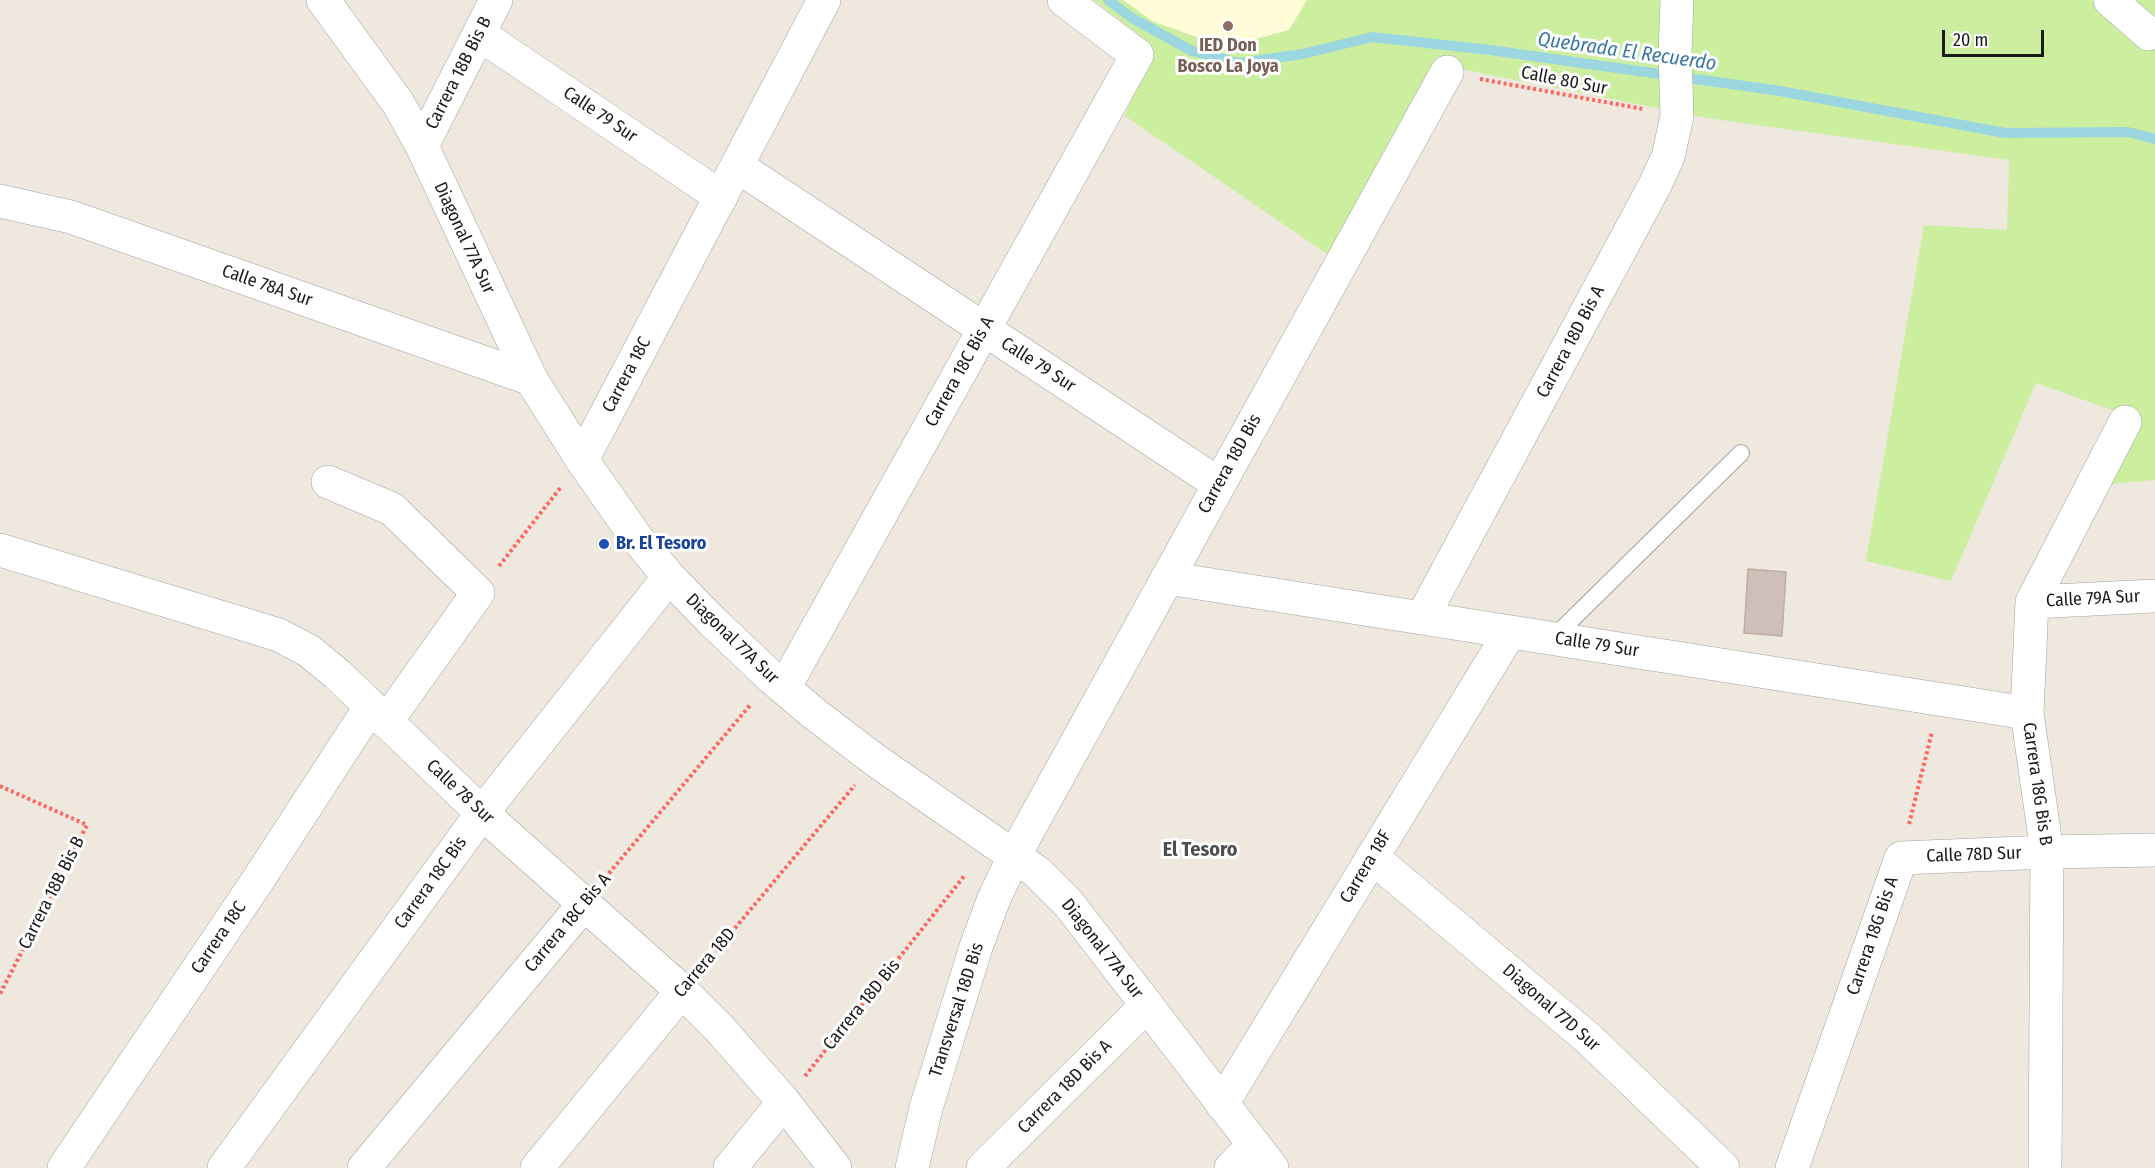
<!DOCTYPE html>
<html>
<head>
<meta charset="utf-8">
<style>
	body { margin:0 }
	#map { position:relative; width:2155px; height:1168px; overflow:hidden; background:#eee8df; font-family:"Fira Sans Condensed",sans-serif }
	canvas { display:block }
	.scale { position:absolute; left:1942px; top:30px; width:102px; height:27px; box-sizing:border-box; border:3px solid #1b1b1b; border-top:0; padding-left:8px; font-size:18px; line-height:21px; white-space:nowrap; color:#1b1b1b; -webkit-text-stroke:4px #fff; paint-order:stroke }
</style>
</head>
<body>
<div id="map">
<canvas width="2155" height="1168"></canvas>
<div class="scale">20 m</div>
</div>
<script>
const g = document.querySelector('canvas').getContext('2d');
g.lineJoin = 'round';
function fill(path, color) {
  g.fillStyle = color;
  g.fill(path, 'evenodd');
}
function poly(rows) {
  const path = new Path2D();
  for (const r of rows) {
    path.moveTo(r[0], r[1]);
    for (let i = 2; i < r.length; i += 2) path.lineTo(r[i], r[i + 1]);
  }
  return path;
}
function trace(path, color, width, dash) {
  g.strokeStyle = color;
  g.lineWidth = width;
  g.lineCap = dash ? 'butt' : 'round';
  g.setLineDash(dash || []);
  g.stroke(path);
}
function drawText(font, color, halo, rows, align = 'center') {
  g.font = font + ' "Fira Sans Condensed",sans-serif';
  g.lineWidth = 6;
  g.setLineDash([]);
  g.textBaseline = 'middle';
  g.strokeStyle = halo;
  g.fillStyle = color;
  for (const [text, x, y, turn = 0] of rows) {
    g.save();
    g.translate(x, y);
    g.rotate((+turn || 0) * Math.PI / 180);
    g.textAlign = isNaN(turn) ? turn : align;
    if (halo) g.strokeText(text, 0, 0);
    g.fillText(text, 0, 0);
    g.restore();
  }
}
fill(poly([
	[1123,0,1307,0,1289,30,1241,43,1199,38,1152,21]
]), '#fffcd7');
fill(poly([
	[1094,0,1123,0,1152,21,1199,38,1241,43,1289,30,1307,0,2155,0,2155,480,2099,485,2129,416,2036,383,1951,581,1866,561,1924,225,2007,230,2009,160,1707,118,1440,65,1330,256,1125,116,1151,44]
]), '#ccee9f');
trace(poly([
	[1108,0,1132,18,1192,51,1239,63,1303,54,1372,37,1490,50,1780,91,2005,133,2128,132,2155,139]
]), '#9bd6e1', 10);
const building = poly([
	[1748,569,1786,572,1782,636,1744,633,1748,569]
]);
fill(building, '#cec0b8');
trace(building, '#c1aca1', 1.5);
const service = poly([
	[1553,638,1741,453]
]);
const minor = poly([
	[2110,0,2149,34],
	[479,34,721,197],
	[422,146,496,0],
	[737,166,1219,484],
	[0,201,71,217,531,379],
	[328,482,392,509,478,593,386,722],
	[0,550,279,635,309,651,337,674,482,813,682,991,719,1028,784,1102,835,1168],
	[1167,578,2027,713],
	[2032,602,2155,596],
	[1422,618,1654,187,1668,157,1677,116,1675,53,1677,0],
	[784,688,1137,55,1064,0],
	[1014,856,1447,72],
	[1372,857,1589,1039,1723,1168],
	[1222,1104,1510,632],
	[64,1168,258,880,371,706],
	[224,1168,482,813,669,577],
	[364,1168,584,904],
	[537,1168,682,991],
	[730,1168,784,1102],
	[983,1168,1147,1005],
	[1231,1168,1254,1145],
	[1792,1168,1901,858,2047,852,2155,850],
	[2045,1168,2047,852,2027,713,2032,602,2125,422]
]);
const tertiary = poly([
	[323,0,398,103,422,146,531,379,582,460,636,537,669,577,712,621,772,678,812,712,875,760,1037,872,1069,904,1272,1168],
	[582,460,824,0],
	[912,1168,926,1108,976,947,993,901,1014,856]
]);
trace(service, '#a2a2a2', 18);
trace(minor, '#a2a2a2', 34);
trace(tertiary, '#a2a2a2', 34);
trace(poly([
	[1480,79,1643,109],
	[499,566,561,487],
	[0,786,87,825,0,994],
	[1909,824,1932,732],
	[605,878,751,704],
	[704,965,855,785],
	[805,1076,965,875]
]), '#ff645f', 4, [3, 3]);
trace(service, '#fff', 16);
trace(minor, '#fff', 33);
trace(tertiary, '#fff', 33);
for (const [x, y, r, color] of [
	[1228,26,6,"#8d6e63"],
	[604,544,6,"#1a4fb4"]
]) {
  const dot = new Path2D();
  dot.arc(x, y, r, 0, 2 * Math.PI);
  g.fillStyle = color;
  g.fill(dot);
  trace(dot, '#fff', 2);
}
drawText('bold 18px', '#785e54', '#fff', [
	["IED Don",1228,46],
	["Bosco La Joya",1228,67]
]);
drawText('18px', '#1b1b1b', '#fff', [
	["Carrera 18B Bis B",459,73,-63],
	["Calle 80 Sur",1564,81,11],
	["Calle 79 Sur",600,115,34],
	["Diagonal 77A Sur",464,238,65],
	["Calle 78A Sur",267,286,19],
	["Carrera 18D Bis A",1571,342,-62],
	["Calle 79 Sur",1038,365,33],
	["Carrera 18C Bis A",960,372,-61],
	["Carrera 18C",627,375,-62],
	["Carrera 18D Bis",1230,464,-61],
	["Calle 79A Sur",2093,599,-3],
	["Diagonal 77A Sur",732,639,44],
	["Calle 79 Sur",1597,645,9],
	["Carrera 18G Bis B",2037,784,82],
	["Calle 78 Sur",460,792,43],
	["Calle 78D Sur",1974,855,-2],
	["Carrera 18F",1366,867,-59],
	["Carrera 18C Bis",431,883,-54],
	["Carrera 18B Bis B",52,893,-63],
	["Carrera 18C Bis A",568,923,-50],
	["Carrera 18G Bis A",1873,936,-71],
	["Carrera 18C",219,938,-56],
	["Diagonal 77A Sur",1102,949,52],
	["Carrera 18D",705,963,-50],
	["Carrera 18D Bis",862,1005,-51],
	["Diagonal 77D Sur",1551,1008,41],
	["Transversal 18D Bis",957,1010,-72],
	["Carrera 18D Bis A",1065,1087,-45]
]);
drawText('bold 18px', '#164399', '#fff', [
	["Br. El Tesoro",616,544]
], 'left');
drawText('italic 20px', '#3b77a2', '#fff', [
	["Quebrada El Recuerdo",1627,52,8]
]);
drawText('bold 20px', '#4e4e4e', '#fff', [
	["El Tesoro",1200,850]
]);
</script>
</body>
</html>
